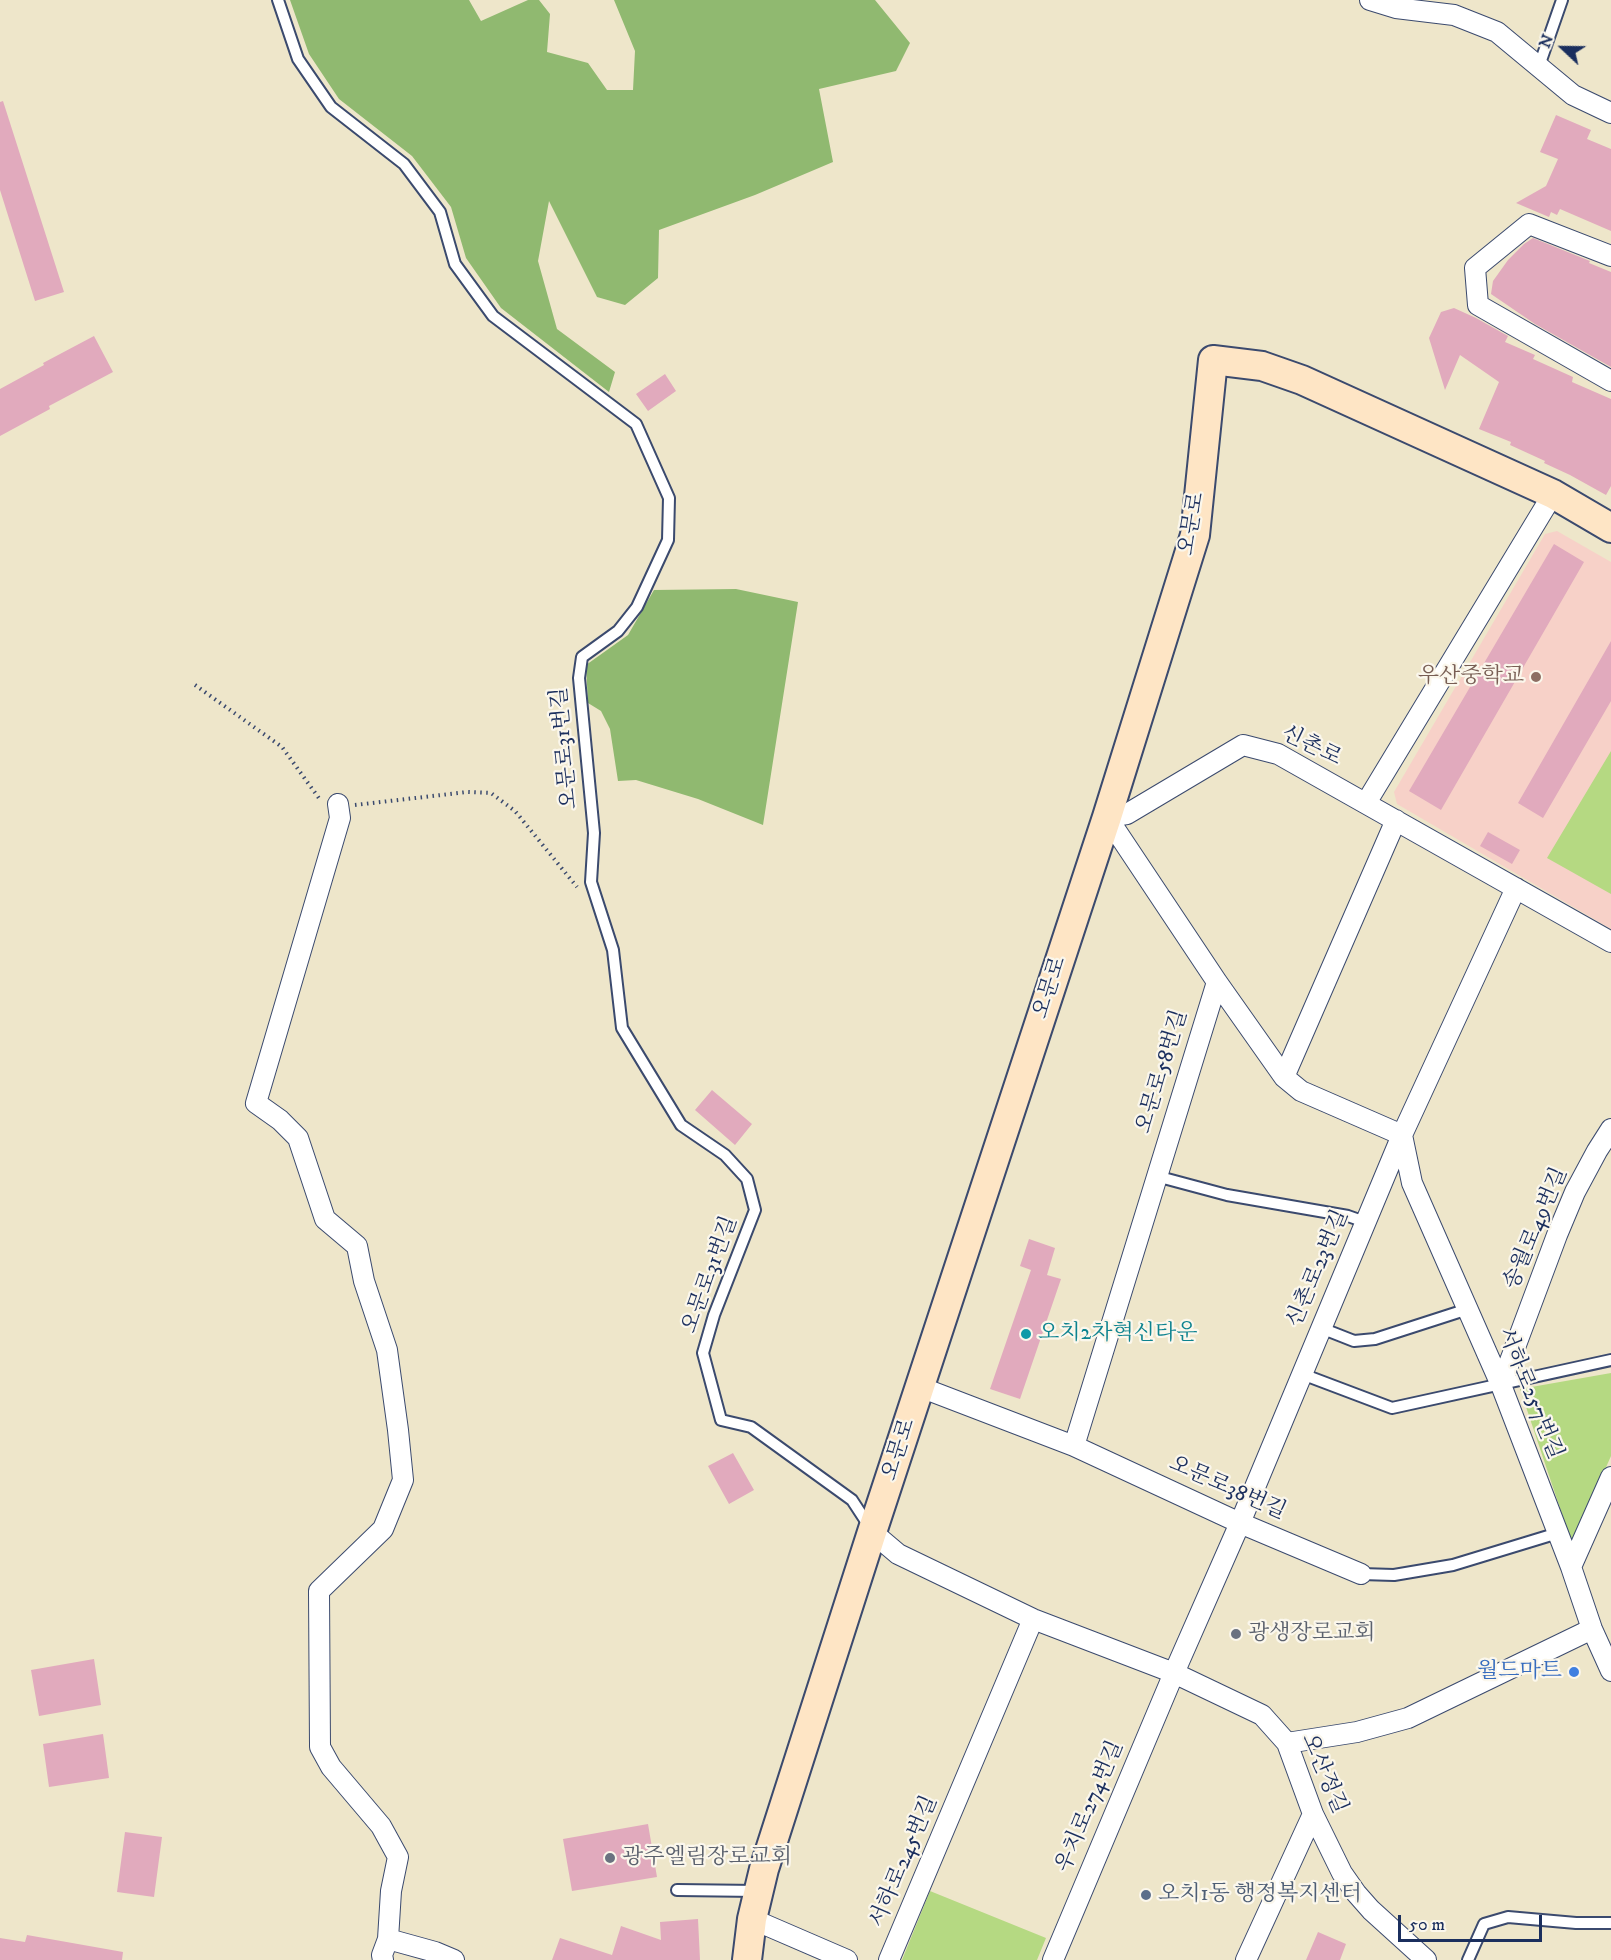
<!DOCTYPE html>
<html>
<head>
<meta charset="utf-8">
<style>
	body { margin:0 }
	#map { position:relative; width:1611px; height:1960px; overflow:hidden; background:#eee6ca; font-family:"IM FELL DW Pica",serif }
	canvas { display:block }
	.north { position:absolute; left:1533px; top:18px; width:60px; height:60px; -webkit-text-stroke:4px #fbf7ec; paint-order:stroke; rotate:292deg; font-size:16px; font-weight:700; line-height:24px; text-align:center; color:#1b2f5e }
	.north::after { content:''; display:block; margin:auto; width:21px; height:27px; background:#1b2f5e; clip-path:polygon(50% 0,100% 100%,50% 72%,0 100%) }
	.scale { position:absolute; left:1398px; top:1915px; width:144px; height:27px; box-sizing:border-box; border:3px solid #1b2f5e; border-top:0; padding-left:8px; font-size:18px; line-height:21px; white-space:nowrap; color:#1b2f5e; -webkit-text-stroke:4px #fbf7ec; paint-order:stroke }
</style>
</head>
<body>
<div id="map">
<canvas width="1611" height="1960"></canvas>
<div class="north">N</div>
<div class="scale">50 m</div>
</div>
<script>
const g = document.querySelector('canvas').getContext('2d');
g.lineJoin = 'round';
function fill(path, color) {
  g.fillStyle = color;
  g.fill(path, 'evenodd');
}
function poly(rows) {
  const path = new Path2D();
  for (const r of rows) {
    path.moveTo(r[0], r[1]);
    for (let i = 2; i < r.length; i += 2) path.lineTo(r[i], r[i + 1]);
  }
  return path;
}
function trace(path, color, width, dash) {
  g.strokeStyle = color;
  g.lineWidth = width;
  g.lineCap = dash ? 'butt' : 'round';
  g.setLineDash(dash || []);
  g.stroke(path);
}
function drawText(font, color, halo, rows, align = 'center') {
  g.font = font + ' "IM FELL DW Pica","Noto Serif KR",serif';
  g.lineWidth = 4.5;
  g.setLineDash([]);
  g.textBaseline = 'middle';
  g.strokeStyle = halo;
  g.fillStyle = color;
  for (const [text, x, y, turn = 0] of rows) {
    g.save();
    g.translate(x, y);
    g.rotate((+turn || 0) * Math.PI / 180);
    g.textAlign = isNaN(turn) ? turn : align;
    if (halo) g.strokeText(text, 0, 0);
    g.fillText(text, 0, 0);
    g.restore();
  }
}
fill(poly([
	[1557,531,1611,562,1611,929,1397,804,1394,792,1545,534]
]), '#f7d1c8');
fill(poly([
	[1611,751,1611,894,1547,858],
	[1611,1373,1611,1456,1572,1544,1520,1389],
	[930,1891,1046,1938,1037,1960,902,1960]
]), '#b5d982');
fill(poly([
	[290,0,469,0,481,21,528,0,539,0,550,14,547,52,588,63,607,90,633,90,635,51,614,0,875,0,910,43,896,71,819,89,833,162,755,195,659,230,658,278,625,305,597,297,549,201,538,261,557,329,615,372,609,392,501,308,466,258,451,207,412,156,339,99,309,54],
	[736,589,798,602,763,825,698,799,636,780,618,781,610,729,601,711,588,703,586,665,628,635,654,590]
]), '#90b970');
fill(poly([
	[3,101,64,292,35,301,0,190,0,102],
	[1556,115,1591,130,1587,139,1611,149,1611,231,1560,209,1557,215,1551,212,1549,217,1516,203,1546,186,1558,159,1540,152],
	[1533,238,1590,261,1589,263,1611,272,1611,367,1535,324,1491,294,1493,281,1508,260,1524,244],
	[1454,308,1476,318,1508,336,1505,342,1535,355,1533,359,1573,377,1572,382,1611,399,1611,486,1606,495,1570,475,1544,463,1545,461,1510,445,1511,442,1479,429,1499,382,1460,355,1445,390,1429,338,1441,312],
	[94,336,113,372,49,406,50,409,0,436,0,389,44,365,43,363],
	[665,374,676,391,648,411,636,394],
	[1554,544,1584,562,1441,810,1409,791],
	[1611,641,1611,701,1543,818,1518,803],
	[1488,832,1520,850,1512,864,1480,846],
	[712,1090,752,1124,735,1145,695,1110],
	[1029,1239,1055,1248,1047,1275,1061,1279,1020,1399,990,1389,1031,1270,1020,1266],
	[733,1453,754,1490,729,1504,708,1466],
	[94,1659,101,1705,39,1716,31,1670],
	[103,1734,109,1778,49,1787,43,1744],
	[648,1824,657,1877,572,1891,563,1839],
	[125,1832,162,1837,154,1897,117,1892],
	[698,1919,700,1960,552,1960,560,1938,612,1955,621,1926,661,1940,660,1922],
	[1318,1932,1346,1944,1340,1960,1306,1960],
	[27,1935,123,1952,122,1960,0,1960,0,1938,25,1942]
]), '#e1aabd');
const lane = poly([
	[278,0,298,59,331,107,404,164,440,212,455,264,493,316,636,424,669,498,668,540,637,607,618,631,582,657,579,678,594,833,591,882,613,950,622,1028,681,1125,725,1155,747,1179,755,1210,714,1315,703,1353,721,1420,751,1427,852,1500,869,1526],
	[1539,66,1562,0],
	[1156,1176,1227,1195,1348,1216,1365,1222],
	[1321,1328,1354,1341,1375,1339,1468,1309],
	[1302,1374,1392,1408,1611,1360],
	[1361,1574,1394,1575,1453,1565,1558,1533],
	[677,1890,758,1891],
	[1468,1960,1484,1924,1508,1917,1576,1923,1611,1923]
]);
const street = poly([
	[1370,0,1396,8,1454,15,1497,32,1573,95,1611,113],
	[1611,256,1529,224,1475,268,1478,305,1611,381],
	[1366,803,1553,494],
	[338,804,340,818,256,1103,280,1120,298,1138,325,1219,357,1246,364,1281,387,1350,398,1430,403,1480,383,1529,319,1591,320,1747,331,1767,381,1826,398,1857,391,1891,388,1939,382,1955,383,1960],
	[1611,942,1278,754,1243,745,1127,814,1107,817,1217,982,1284,1077,1301,1091,1402,1135,1412,1183,1501,1385,1571,1567,1592,1629,1611,1671],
	[1284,1077,1396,820],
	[1501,1385,1557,1235,1575,1192,1597,1151,1611,1129],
	[920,1387,1074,1446,1240,1523,1361,1574],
	[1074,1446,1217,982],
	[872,1532,898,1554,1033,1619,1174,1673,1262,1715,1287,1743,1313,1814,1342,1873,1356,1893,1371,1910,1426,1960],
	[1571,1567,1611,1477],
	[1287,1743,1357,1732,1408,1718,1592,1629],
	[752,1919,847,1960],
	[388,1939,435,1952,454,1960],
	[889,1960,1033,1619],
	[1053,1960,1174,1673,1240,1523,1402,1135,1516,888],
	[1246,1960,1313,1814]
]);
const secondary = poly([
	[747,1960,752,1919,764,1869,872,1532,1107,817,1195,535,1213,360,1262,366,1302,380,1553,494,1611,528]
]);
trace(lane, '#3b4a6e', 14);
trace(street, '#3b4a6e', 22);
trace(secondary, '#3b4a6e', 32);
trace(poly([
	[195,685,282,747,321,801],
	[355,805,467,792,491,793,515,811,577,887]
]), '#3b4a6e', 4, [1.5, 4.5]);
trace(lane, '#fff', 10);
trace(street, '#fff', 20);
trace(secondary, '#fee5c5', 28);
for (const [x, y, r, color] of [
	[1536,677,6,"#8d6e63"],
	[1026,1334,6,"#0f9aa8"],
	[1236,1634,6,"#6b7280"],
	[1574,1672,6,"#3f7fe0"],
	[610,1858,6,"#6b7280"],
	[1146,1895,6,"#5c6f8a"]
]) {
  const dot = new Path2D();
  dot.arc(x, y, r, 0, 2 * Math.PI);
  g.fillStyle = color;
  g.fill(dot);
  trace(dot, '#fbf7ec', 2);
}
drawText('22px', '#1b2f5e', '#fbf7ec', [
	["오문로",1193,524,-80],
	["신촌로",1311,747,26],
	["오문로31번길",566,748,-95],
	["오문로",1051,988,-72],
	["오문로58번길",1163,1072,-73],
	["송월로49번길",1537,1229,-67],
	["신촌로23번길",1319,1269,-67],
	["오문로31번길",711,1275,-70],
	["서하로257번길",1529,1394,68],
	["오문로",900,1450,-72],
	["오문로38번길",1227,1489,24],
	["오산정길",1323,1774,67],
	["우치로274번길",1091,1807,-67],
	["서하로245번길",905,1862,-67]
]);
drawText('22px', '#785e54', '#fbf7ec', [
	["우산중학교",1524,677]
], 'right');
drawText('22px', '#0d838f', '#fbf7ec', [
	["오치2차혁신타운",1038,1334]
], 'left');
drawText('22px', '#5b616d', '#fbf7ec', [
	["광생장로교회",1248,1634],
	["광주엘림장로교회",622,1858]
], 'left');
drawText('22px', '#366cbe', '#fbf7ec', [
	["월드마트",1562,1672]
], 'right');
drawText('22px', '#4e5e75', '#fbf7ec', [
	["오치1동 행정복지센터",1158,1895]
], 'left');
</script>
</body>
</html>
